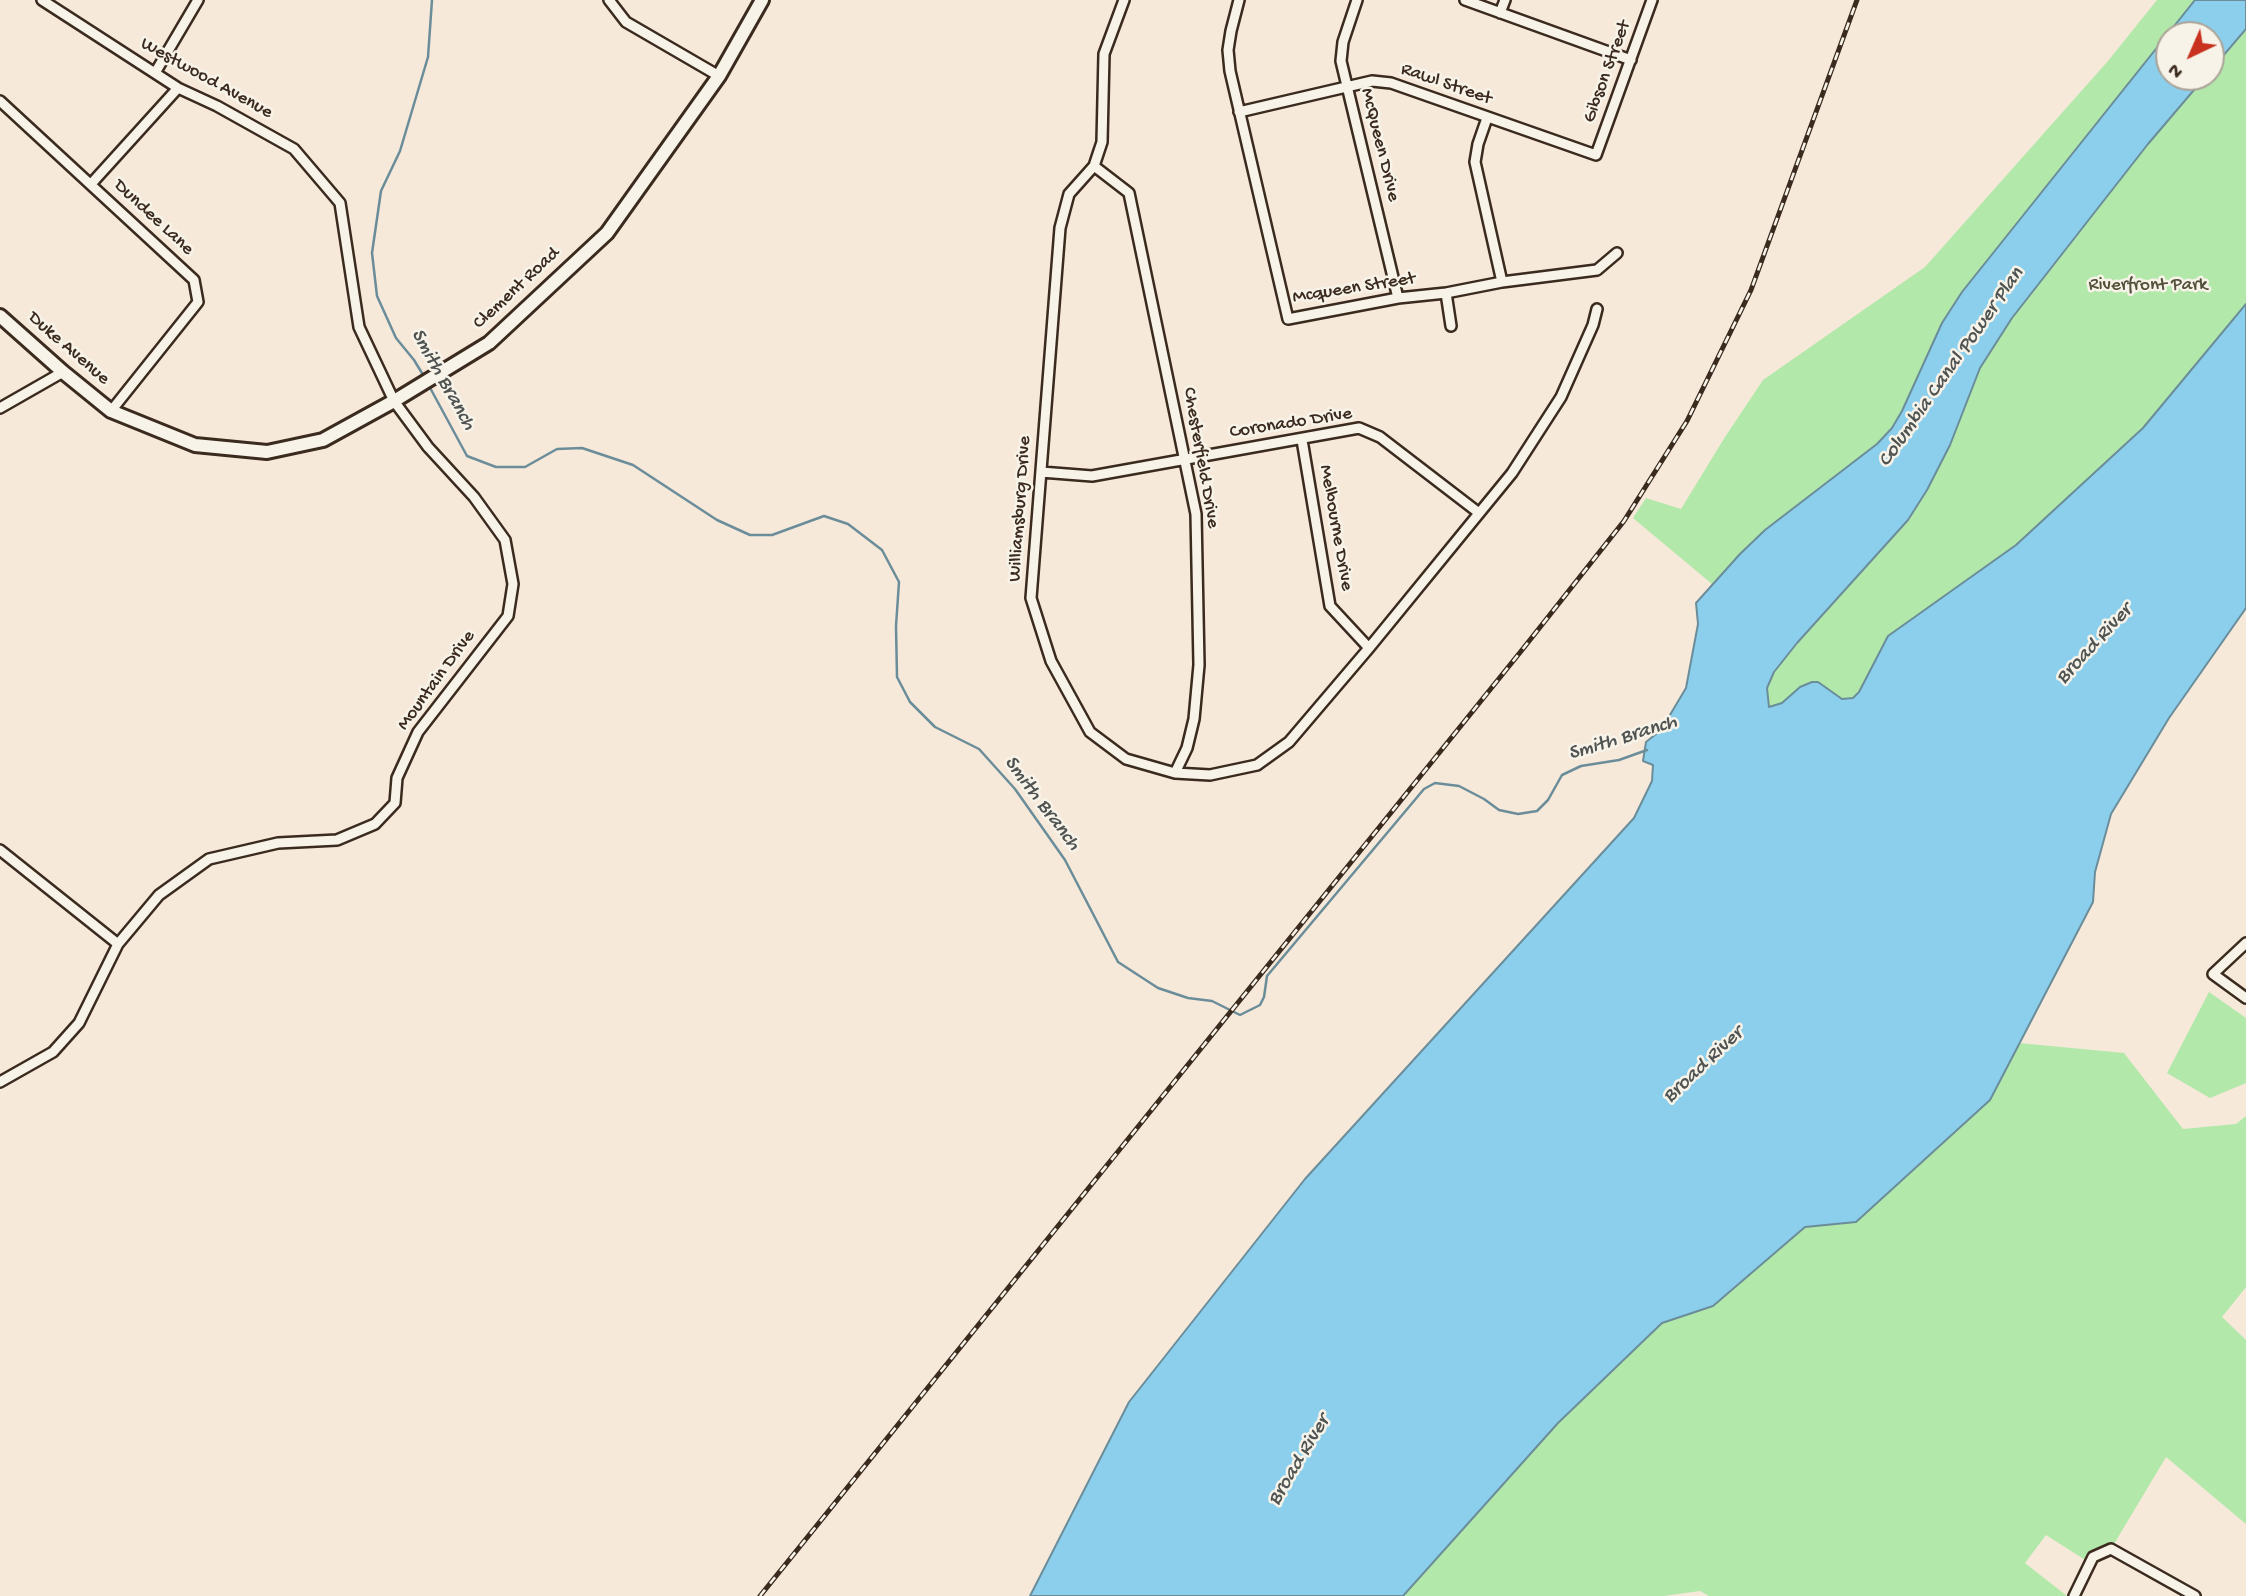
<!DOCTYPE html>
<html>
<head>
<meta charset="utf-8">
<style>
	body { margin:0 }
	#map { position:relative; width:2246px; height:1596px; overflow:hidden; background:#f6e9da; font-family:"Gochi Hand",sans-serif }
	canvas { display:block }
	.north { position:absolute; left:2155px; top:21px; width:70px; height:70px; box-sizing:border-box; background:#f7f3e8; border:2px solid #aca397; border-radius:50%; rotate:224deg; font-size:19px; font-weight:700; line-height:28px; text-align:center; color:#3b2a1e }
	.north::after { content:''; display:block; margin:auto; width:24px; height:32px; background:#c8321e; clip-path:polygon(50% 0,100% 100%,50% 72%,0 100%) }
</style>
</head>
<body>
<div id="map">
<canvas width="2246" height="1596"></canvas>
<div class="north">N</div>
</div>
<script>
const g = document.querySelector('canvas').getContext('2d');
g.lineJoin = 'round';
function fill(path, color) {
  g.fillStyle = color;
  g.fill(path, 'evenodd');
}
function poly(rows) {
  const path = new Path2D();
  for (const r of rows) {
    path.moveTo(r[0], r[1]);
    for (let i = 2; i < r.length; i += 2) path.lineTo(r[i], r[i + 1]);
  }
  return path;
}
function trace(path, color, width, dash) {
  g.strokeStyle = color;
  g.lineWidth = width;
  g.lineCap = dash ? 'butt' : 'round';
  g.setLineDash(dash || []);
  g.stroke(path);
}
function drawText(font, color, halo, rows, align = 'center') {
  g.font = font + ' "Gochi Hand",sans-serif';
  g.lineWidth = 5;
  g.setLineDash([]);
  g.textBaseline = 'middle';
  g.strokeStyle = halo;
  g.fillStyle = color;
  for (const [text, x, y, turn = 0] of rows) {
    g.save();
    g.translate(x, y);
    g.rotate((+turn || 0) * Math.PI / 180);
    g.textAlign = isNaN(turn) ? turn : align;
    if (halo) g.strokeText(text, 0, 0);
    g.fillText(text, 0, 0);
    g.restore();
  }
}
fill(poly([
	[2157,0,2195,0,1962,292,1942,323,1902,411,1892,428,1877,444,1847,468,1820,616,1909,520,1927,490,1950,445,1980,368,2012,318,2148,144,2205,77,2211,77,2211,70,2246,29,2246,304,2143,428,2016,545,1888,636,1859,692,1853,698,1842,699,1818,682,1800,687,1782,703,1769,707,1767,688,1774,672,1791,650,1633,518,1646,498,1681,509,1725,437,1763,380,1925,267,2108,61],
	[2209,992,2246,1018,2246,1083,2210,1098,2167,1073],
	[2019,1043,2124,1053,2183,1129,2236,1124,2246,1116,2246,1287,2222,1317,2246,1340,2246,1524,2166,1457,2111,1549,2090,1563,2046,1535,2025,1563,2067,1596,1709,1596,1700,1591,1664,1596,1403,1596,1558,1423,1662,1323,1713,1306,1805,1226,1856,1222,1990,1100]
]), '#b2e8aa');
const water = poly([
	[2195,0,2246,0,2246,29,2211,70,2211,35,2169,35,2169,77,2205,77,2148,144,2012,318,1980,368,1950,445,1927,490,1908,520,1797,643,1774,672,1767,688,1769,707,1782,703,1800,687,1812,682,1818,682,1842,699,1853,698,1859,692,1888,636,2016,545,2143,428,2246,304,2246,608,2169,718,2111,814,2095,872,2093,902,1990,1100,1856,1222,1805,1227,1713,1306,1662,1323,1558,1423,1403,1596,1030,1596,1129,1402,1305,1179,1634,818,1652,781,1653,765,1643,761,1646,742,1661,730,1686,688,1698,624,1696,603,1740,554,1765,530,1877,444,1892,428,1902,411,1942,323,1962,292,2195,0]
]);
fill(water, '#8bcfed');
trace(water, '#6b8d9a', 2);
trace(poly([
	[425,378,414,360,396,338,377,296,372,253,381,191,400,151,428,57,432,0],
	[428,384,467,456,496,467,525,467,557,449,582,448,633,465,717,520,750,535,772,535,824,516,848,524,882,550,899,582,896,626,897,677,910,702,935,727,979,749,1015,789,1065,860,1118,962,1158,988,1188,998,1212,1001,1240,1015,1260,1005,1264,997,1267,976,1424,789,1435,783,1459,786,1484,799,1499,810,1518,814,1537,811,1548,800,1562,775,1581,766,1619,760,1647,750]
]), '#6b8d9a', 2.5);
const street = poly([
	[609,0,626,22,719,76],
	[1124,0,1104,54,1102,142,1094,166,1069,194,1060,228,1031,598,1051,661,1090,732,1126,759,1175,773,1210,775,1257,765,1289,742,1369,648,1512,473,1561,397,1593,325,1597,309],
	[1239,0,1231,31,1228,50,1230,71,1288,319,1398,298,1446,293,1502,282,1597,270,1617,253],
	[1357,0,1343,42,1341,61,1398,298],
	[1465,0,1631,60],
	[1500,13,1505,0],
	[155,73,198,0],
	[0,101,194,280,198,302,111,411],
	[1239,112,1372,81,1391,83,1596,155,1652,0],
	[1487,118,1478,144,1475,162,1502,282],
	[1094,166,1129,193,1196,514,1199,665,1194,719,1187,748,1175,773],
	[91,184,178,88],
	[1446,293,1451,326],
	[0,408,63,372],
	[1302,440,1330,606,1369,648],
	[1041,472,1092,476,1359,428,1380,437,1479,513],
	[0,850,118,944],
	[2246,943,2213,974,2246,998],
	[0,1082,53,1052,79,1023,118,944,159,895,209,859,278,843,337,840,375,824,395,803,397,778,418,732,508,616,513,584,505,540,474,497,428,447,394,401,359,327,340,203,294,149,217,106,178,88,42,0],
	[2074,1596,2093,1557,2111,1549,2195,1596]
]);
const secondary = poly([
	[0,316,63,372,111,411,195,445,267,452,323,440,394,401,489,343,607,233,719,76,762,0]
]);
trace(street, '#3b2a1e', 14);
trace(secondary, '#3b2a1e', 18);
trace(street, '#f7f3e8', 9);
trace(secondary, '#f7f3e8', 12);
const rail = poly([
	[760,1596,1522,650,1624,521,1687,421,1751,290,1857,0]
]);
trace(rail, '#3b2a1e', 5);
trace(rail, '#f7f3e8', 2.5, [8]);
drawText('19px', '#3b2a1e', '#f7f3e8', [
	["Gibson Street",1608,72,-70],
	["Westwood Avenue",206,79,29],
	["Rawl Street",1446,85,19],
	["McQueen Drive",1379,145,76],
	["Dundee Lane",153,218,43],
	["Clement Road",517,289,-43],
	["Mcqueen Street",1354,289,-9],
	["Duke Avenue",68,349,41],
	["Coronado Drive",1291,424,-9],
	["Chesterfield Drive",1200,458,80],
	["Williamsburg Drive",1021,509,-86],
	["Melbourne Drive",1335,528,80],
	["Mountain Drive",437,681,-54]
]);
drawText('19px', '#53503a', '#f7f3e8', [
	["Riverfront Park",2148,286]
]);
drawText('italic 21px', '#4f5352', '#f7f3e8', [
	["Columbia Canal Power Plan",1952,368,-55],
	["Smith Branch",442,380,61],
	["Broad River",2095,645,-47],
	["Smith Branch",1623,739,-17],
	["Smith Branch",1041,804,53],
	["Broad River",1704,1066,-43],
	["Broad River",1300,1461,-59]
]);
</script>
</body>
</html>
